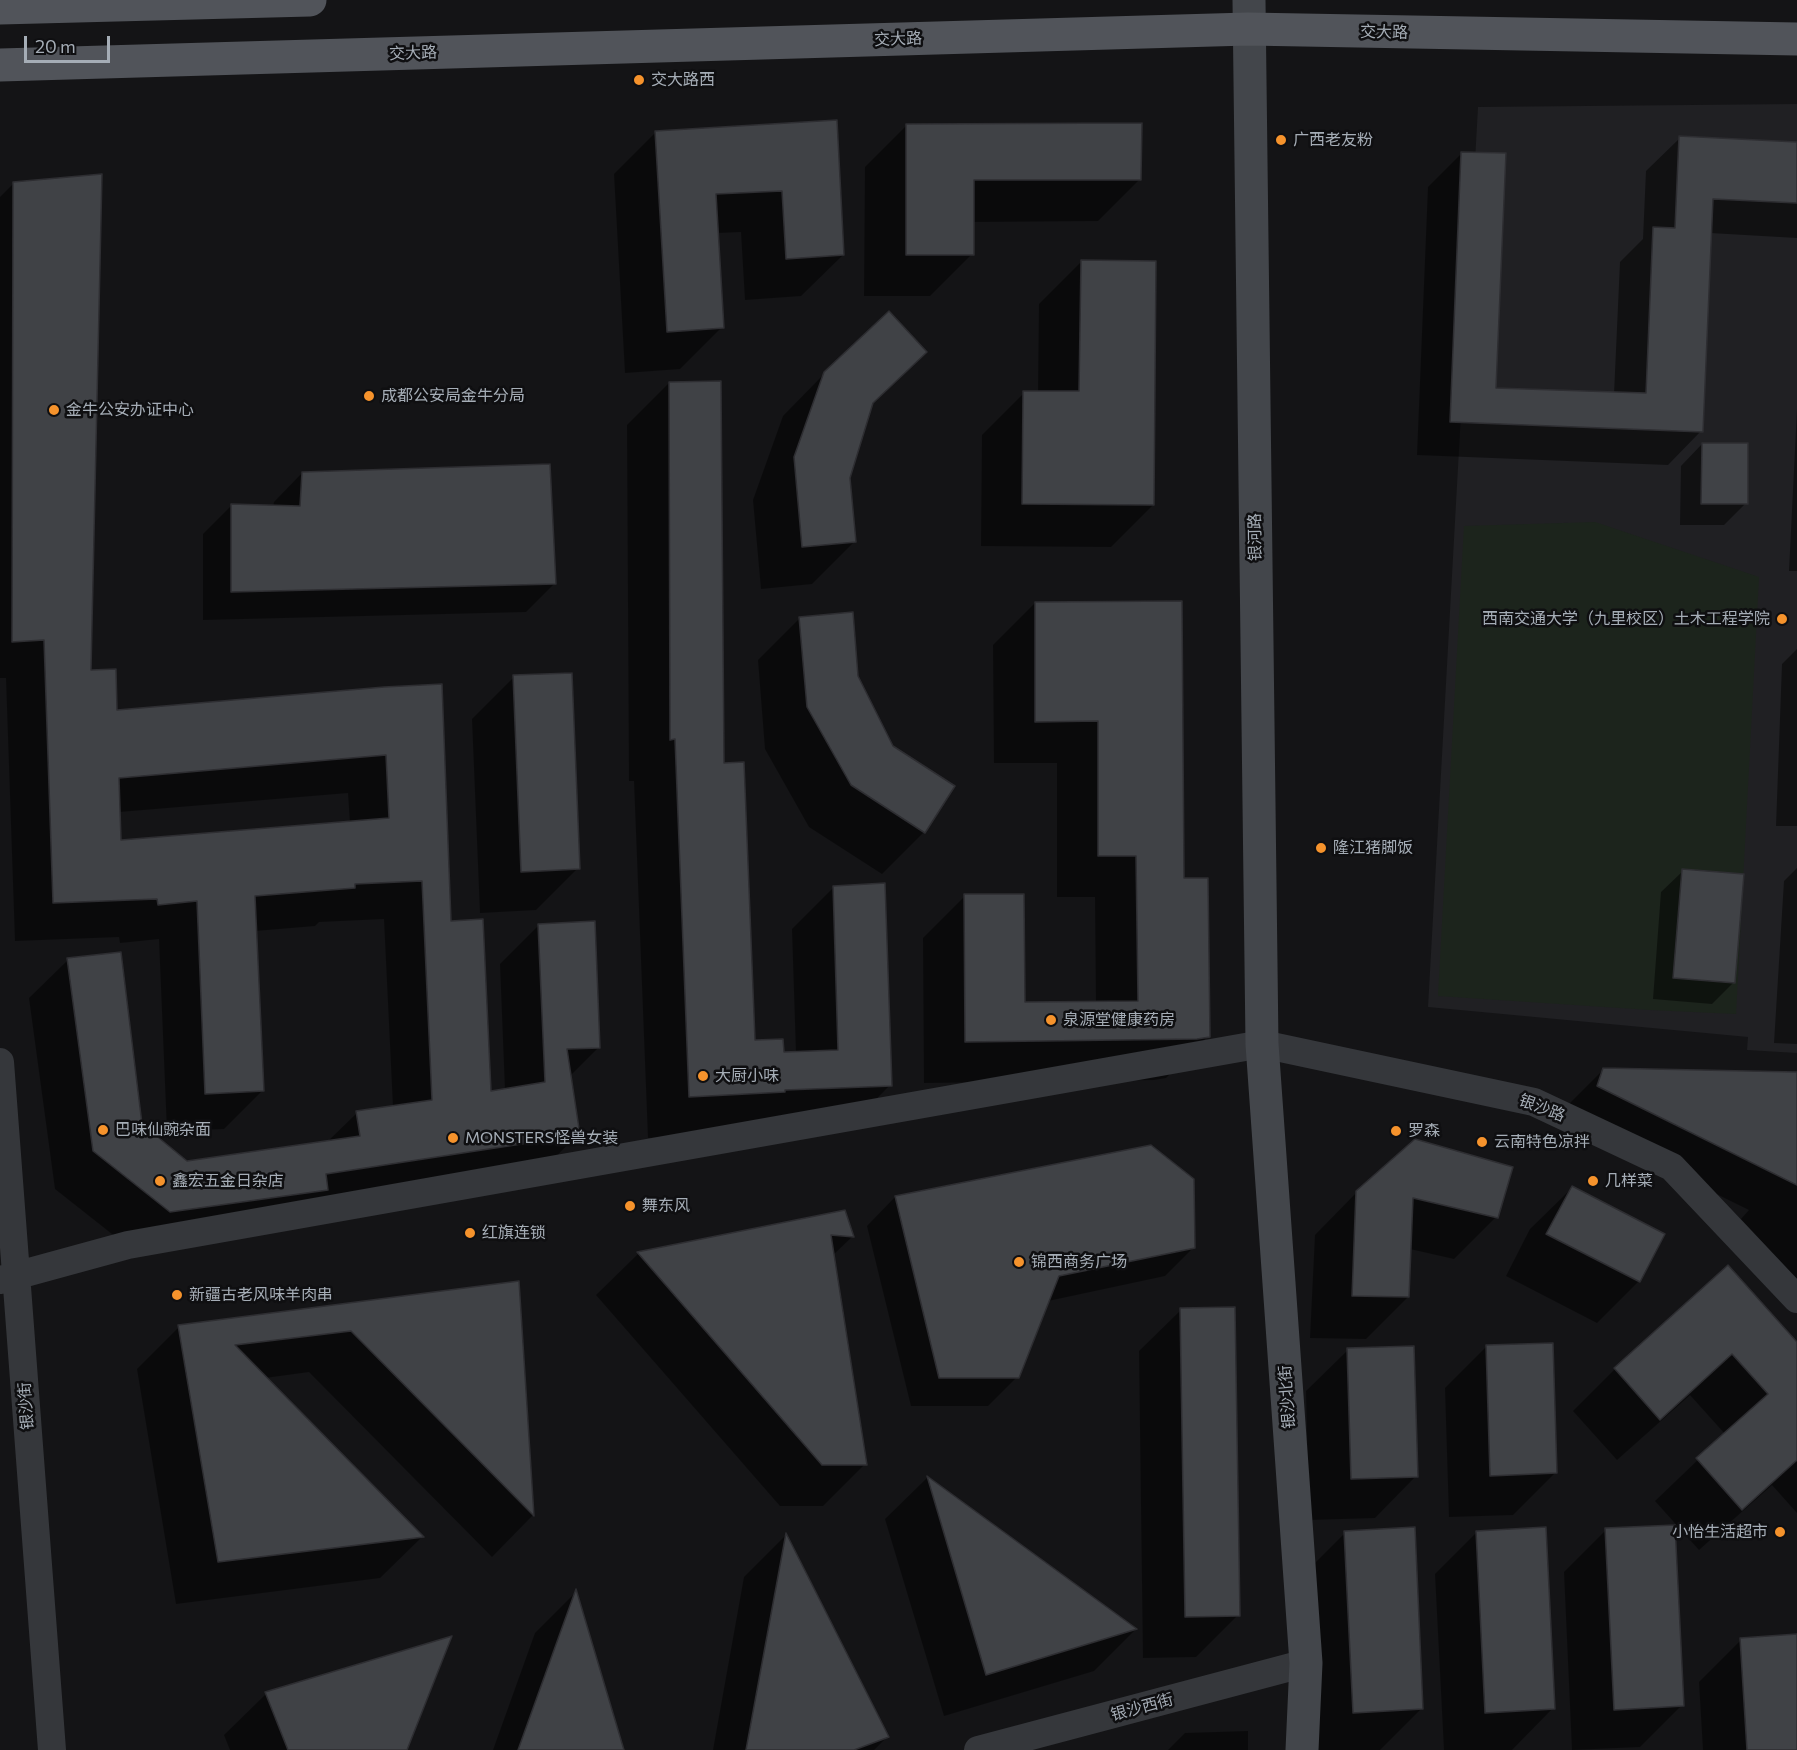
<!DOCTYPE html>
<html>
<head>
<meta charset="utf-8">
<style>
	body { margin:0 }
	#map { position:relative; width:1797px; height:1750px; overflow:hidden; background:#141416; font-family:Commissioner,sans-serif }
	canvas { display:block }
	.scale { position:absolute; left:24px; top:36px; width:86px; height:27px; box-sizing:border-box; border:3px solid #a5adb6; border-top:0; padding-left:8px; font-size:18px; line-height:21px; white-space:nowrap; color:#a5adb6; -webkit-text-stroke:4px #0f0f11; paint-order:stroke }
</style>
</head>
<body>
<div id="map">
<canvas width="1797" height="1750"></canvas>
<div class="scale">20 m</div>
</div>
<script>
const g = document.querySelector('canvas').getContext('2d');
g.lineJoin = 'round';
function fill(path, color) {
  g.fillStyle = color;
  g.fill(path, 'evenodd');
}
function poly(rows) {
  const path = new Path2D();
  for (const r of rows) {
    path.moveTo(r[0], r[1]);
    for (let i = 2; i < r.length; i += 2) path.lineTo(r[i], r[i + 1]);
  }
  return path;
}
function trace(path, color, width, dash) {
  g.strokeStyle = color;
  g.lineWidth = width;
  g.lineCap = dash ? 'butt' : 'round';
  g.setLineDash(dash || []);
  g.stroke(path);
}
function drawText(font, color, halo, rows, align = 'center') {
  g.font = font + ' Commissioner,"Noto Sans SC",sans-serif';
  g.lineWidth = 5;
  g.setLineDash([]);
  g.textBaseline = 'middle';
  g.strokeStyle = halo;
  g.fillStyle = color;
  for (const [text, x, y, turn = 0] of rows) {
    g.save();
    g.translate(x, y);
    g.rotate((+turn || 0) * Math.PI / 180);
    g.textAlign = isNaN(turn) ? turn : align;
    if (halo) g.strokeText(text, 0, 0);
    g.fillText(text, 0, 0);
    g.restore();
  }
}
fill(poly([
	[1797,104,1797,1053,1747,1050,1748,1037,1428,1007,1478,107]
]), '#202023');
fill(poly([
	[1595,522,1759,577,1736,1014,1650,1010,1438,996,1464,526]
]), '#1c241c');
fill(poly([
	[835,121,843,255,801,296,745,300,741,232,717,233,722,327,680,369,625,373,614,174,656,132],
	[907,125,1140,179,1098,221,973,222,972,254,930,296,864,296,865,167],
	[1680,138,1797,143,1797,238,1710,233,1701,431,1668,465,1417,455,1428,187,1462,153,1495,389,1614,394,1620,262,1643,239,1646,171],
	[13,184,89,671,116,712,384,688,450,923,489,1092,505,1090,500,964,539,925,599,1047,569,1077,578,1134,540,1173,131,1249,55,1189,29,998,68,960,141,1124,186,1162,327,1142,357,1113,393,1107,384,919,319,922,315,926,255,931,263,1090,224,1129,167,1131,159,939,120,943,119,937,15,941,6,678,0,678,0,197],
	[348,793,350,823,120,842,119,812],
	[1081,262,1153,505,1111,547,981,546,982,435,1024,393,1038,393,1039,304],
	[925,352,871,405,848,478,854,542,812,584,761,589,753,500,783,416,825,373],
	[669,383,754,1042,782,1054,796,1053,792,929,834,887,890,1085,849,1127,648,1138,634,781,629,781,627,425],
	[1797,409,1797,571,1789,571],
	[1702,444,1746,503,1724,525,1680,525,1681,466],
	[302,473,555,583,526,612,203,620,203,534,231,506,273,507,274,502],
	[1181,602,1182,880,1208,1036,1166,1078,1154,1080,924,1083,923,938,965,896,1024,1004,1096,1003,1095,897,1057,897,1057,763,994,763,993,645,1035,603],
	[800,618,857,676,924,832,882,874,809,827,765,749,758,660],
	[1797,649,1797,826,1776,826,1782,664],
	[514,677,578,868,536,910,480,913,472,719],
	[1797,868,1797,1044,1774,1043,1784,881],
	[1683,871,1734,982,1712,1004,1653,999,1661,892],
	[1604,1069,1797,1073,1797,1280,1741,1219,1749,1210,1564,1119,1570,1103],
	[1415,1141,1496,1217,1454,1259,1410,1249,1408,1297,1366,1339,1310,1338,1315,1235,1357,1192],
	[1572,1188,1639,1281,1597,1323,1506,1276,1530,1229],
	[895,1197,1193,1248,1165,1276,1048,1301,1017,1377,988,1406,911,1406,867,1226],
	[844,1211,853,1236,832,1256,865,1464,823,1506,780,1506,596,1295,638,1254],
	[1728,1267,1797,1344,1797,1513,1772,1485,1699,1550,1655,1501,1725,1434,1690,1395,1617,1460,1573,1411,1615,1369],
	[518,1283,533,1515,492,1557,309,1372,265,1378,422,1537,380,1578,176,1604,137,1369,179,1327],
	[1181,1310,1238,1615,1196,1657,1143,1658,1139,1351],
	[1487,1346,1555,1473,1513,1515,1449,1517,1445,1388],
	[1348,1350,1416,1476,1375,1518,1309,1520,1306,1391],
	[927,1478,1135,1630,1094,1671,944,1716,885,1519],
	[1606,1530,1682,1705,1640,1747,1572,1750,1564,1572],
	[1477,1532,1553,1708,1512,1750,1444,1750,1435,1574],
	[1345,1533,1422,1708,1380,1750,1312,1750,1303,1575],
	[785,1536,887,1737,874,1750,713,1750,744,1577],
	[576,1592,623,1750,493,1750,535,1633],
	[1797,1636,1797,1750,1703,1750,1699,1682,1741,1640],
	[266,1694,405,1750,230,1750,224,1735],
	[1248,1731,1248,1750,1168,1750,1185,1733]
]), '#0007');
const building = poly([
	[837,120,844,255,786,259,782,191,716,194,724,328,667,332,655,131,837,120],
	[1142,123,1141,180,974,180,974,255,906,255,906,124,1142,123],
	[1679,136,1797,142,1797,203,1713,199,1703,432,1450,422,1461,152,1506,153,1496,388,1646,393,1653,227,1675,228,1679,136],
	[102,174,91,670,116,669,117,710,384,687,442,684,451,921,483,919,491,1091,545,1082,538,924,595,921,600,1048,567,1049,580,1135,326,1174,328,1190,170,1212,93,1151,67,958,121,952,142,1124,187,1161,360,1136,356,1111,432,1100,422,881,355,884,355,888,255,896,264,1091,205,1094,197,901,158,905,157,899,53,903,44,640,12,642,13,182,102,174],
	[386,755,389,818,121,840,119,778,386,755],
	[1081,260,1156,261,1154,505,1022,504,1023,391,1079,391,1081,260],
	[889,311,927,352,873,403,850,478,856,542,802,547,794,457,824,372,889,311],
	[721,381,724,763,744,762,755,1040,783,1039,784,1052,838,1050,833,886,885,883,892,1086,785,1090,785,1092,689,1097,675,739,670,740,669,382,721,381],
	[1702,443,1748,443,1748,504,1701,504,1702,443],
	[550,464,556,584,231,592,231,504,300,506,302,472,550,464],
	[1182,601,1184,878,1208,878,1210,1037,1197,1039,965,1042,964,894,1024,894,1025,1002,1138,1001,1136,856,1098,856,1098,721,1035,722,1035,602,1182,601],
	[853,612,858,676,893,746,955,786,925,833,851,785,807,707,799,617,853,612],
	[572,673,580,869,521,872,513,675,572,673],
	[1682,869,1744,874,1735,983,1673,978,1682,869],
	[1603,1068,1797,1072,1797,1185,1597,1086,1603,1068],
	[1415,1139,1513,1167,1498,1218,1413,1198,1409,1297,1352,1296,1356,1191,1415,1139],
	[1151,1145,1194,1179,1195,1248,1059,1276,1019,1378,939,1378,895,1196,1151,1145],
	[1572,1186,1665,1234,1640,1282,1546,1234,1572,1186],
	[845,1210,854,1237,831,1235,867,1465,822,1465,637,1252,845,1210],
	[1728,1265,1797,1342,1797,1460,1742,1510,1696,1458,1768,1394,1732,1354,1660,1420,1614,1368,1728,1265],
	[519,1281,534,1516,351,1331,235,1345,424,1537,218,1562,178,1325,519,1281],
	[1235,1307,1240,1616,1185,1617,1180,1308,1235,1307],
	[1553,1343,1557,1473,1490,1476,1486,1345,1553,1343],
	[1414,1346,1418,1477,1351,1479,1347,1348,1414,1346],
	[927,1476,1137,1629,986,1675,927,1476],
	[1675,1525,1684,1706,1614,1710,1605,1528,1675,1525],
	[1415,1527,1423,1709,1353,1713,1344,1531,1415,1527],
	[1546,1527,1555,1709,1485,1713,1476,1531,1546,1527],
	[786,1533,889,1737,854,1750,746,1750,786,1533],
	[576,1589,624,1750,518,1750,576,1589],
	[1797,1634,1797,1750,1747,1750,1740,1638,1797,1634],
	[452,1636,407,1750,288,1750,265,1692,452,1636]
]);
fill(building, '#404246');
trace(building, '#2e2e32', 1.5);
trace(poly([
	[0,1062,52,1750],
	[0,1280,128,1245,1262,1044,1534,1102,1672,1167,1797,1299],
	[978,1750,1306,1663]
]), '#35373b', 28);
trace(poly([
	[1249,0,1262,1044,1306,1663,1302,1750]
]), '#43464b', 33);
trace(poly([
	[0,8,310,0],
	[0,65,1248,29,1797,39]
]), '#51545a', 33);
for (const [x, y, r, color] of [
	[639,80,6,"#f6932c"],
	[1281,140,6,"#f6932c"],
	[369,396,6,"#f6932c"],
	[54,410,6,"#f6932c"],
	[1782,619,6,"#f6932c"],
	[1321,848,6,"#f6932c"],
	[1051,1020,6,"#f6932c"],
	[703,1076,6,"#f6932c"],
	[103,1130,6,"#f6932c"],
	[1396,1131,6,"#f6932c"],
	[453,1138,6,"#f6932c"],
	[1482,1142,6,"#f6932c"],
	[160,1181,6,"#f6932c"],
	[1593,1181,6,"#f6932c"],
	[630,1206,6,"#f6932c"],
	[470,1233,6,"#f6932c"],
	[1019,1262,6,"#f6932c"],
	[177,1295,6,"#f6932c"],
	[1780,1532,6,"#f6932c"]
]) {
  const dot = new Path2D();
  dot.arc(x, y, r, 0, 2 * Math.PI);
  g.fillStyle = color;
  g.fill(dot);
  trace(dot, '#0f0f11', 2);
}
drawText('16px', '#a5adb6', '#0f0f11', [
	["交大路",1384,32,1],
	["交大路",898,39,-2],
	["交大路",413,53,-2],
	["银河路",1255,537,-91],
	["银沙路",1542,1108,21],
	["银沙北街",1287,1397,-94],
	["银沙街",26,1406,-94],
	["银沙西街",1142,1707,-15]
]);
drawText('16px', '#a5adb6', '#0f0f11', [
	["交大路西",651,80],
	["广西老友粉",1293,140],
	["成都公安局金牛分局",381,396],
	["金牛公安办证中心",66,410],
	["西南交通大学（九里校区）土木工程学院",1770,619,"right"],
	["隆江猪脚饭",1333,848],
	["泉源堂健康药房",1063,1020],
	["大厨小味",715,1076],
	["巴味仙豌杂面",115,1130],
	["罗森",1408,1131],
	["MONSTERS怪兽女装",465,1138],
	["云南特色凉拌",1494,1142],
	["鑫宏五金日杂店",172,1181],
	["几样菜",1605,1181],
	["舞东风",642,1206],
	["红旗连锁",482,1233],
	["锦西商务广场",1031,1262],
	["新疆古老风味羊肉串",189,1295],
	["小怡生活超市",1768,1532,"right"]
], 'left');
</script>
</body>
</html>
